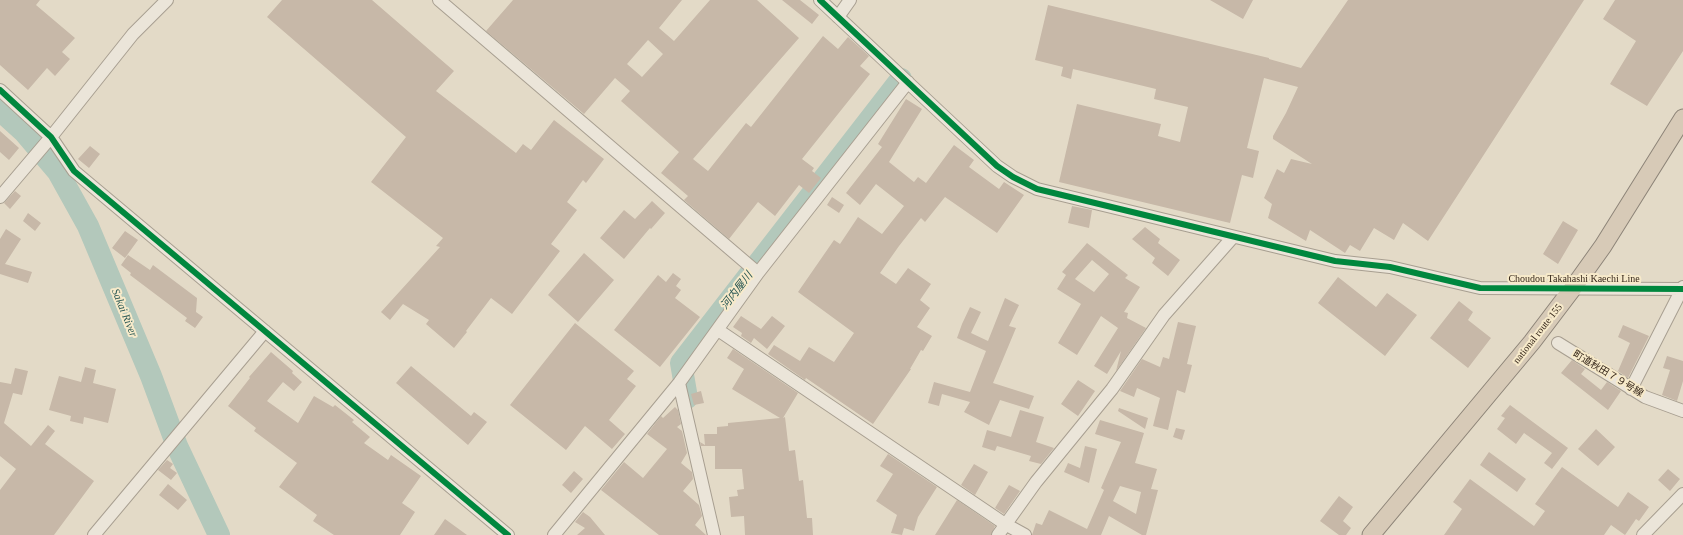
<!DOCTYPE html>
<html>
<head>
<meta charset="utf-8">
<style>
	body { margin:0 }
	canvas { display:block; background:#e3dac7 }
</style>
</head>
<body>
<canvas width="1683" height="535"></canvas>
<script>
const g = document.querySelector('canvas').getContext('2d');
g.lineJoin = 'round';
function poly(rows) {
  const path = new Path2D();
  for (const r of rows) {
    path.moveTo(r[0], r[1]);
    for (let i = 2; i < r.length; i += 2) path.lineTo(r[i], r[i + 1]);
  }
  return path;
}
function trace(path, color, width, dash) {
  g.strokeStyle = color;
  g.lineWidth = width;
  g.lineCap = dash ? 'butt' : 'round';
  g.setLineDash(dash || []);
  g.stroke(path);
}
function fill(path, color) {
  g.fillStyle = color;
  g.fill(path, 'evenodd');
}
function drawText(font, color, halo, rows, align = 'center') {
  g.font = font + ' "Times New Roman","Noto Sans JP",serif';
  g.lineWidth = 4;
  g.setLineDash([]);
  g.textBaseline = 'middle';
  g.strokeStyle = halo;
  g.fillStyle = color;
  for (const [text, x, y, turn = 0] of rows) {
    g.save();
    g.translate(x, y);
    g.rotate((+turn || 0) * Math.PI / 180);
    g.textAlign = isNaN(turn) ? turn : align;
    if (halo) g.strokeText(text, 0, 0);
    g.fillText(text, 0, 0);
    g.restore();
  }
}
trace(poly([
	[0,110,24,132,58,172,88,226,151,376,177,446,219,535],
	[687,398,681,363,901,79]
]), '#b3c8bb', 22);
fill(poly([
	[0,0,40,0,36,5,75,38,62,52,70,59,55,76,47,68,28,90,0,65],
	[282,0,372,0,454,71,436,91,516,153,523,144,531,150,554,120,604,159,586,183,583,180,567,202,577,210,551,244,560,251,512,314,491,298,466,331,467,332,454,348,426,324,429,320,403,304,390,320,381,312,440,247,436,246,443,238,371,182,406,137,267,17],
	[513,0,682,0,659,28,674,41,710,0,757,0,799,38,693,159,708,171,746,123,751,127,823,36,838,49,848,37,857,45,869,56,860,66,870,74,802,159,814,168,812,171,821,178,809,193,799,185,775,216,758,202,729,239,684,200,688,196,661,173,679,152,621,101,630,91,615,78,584,114,486,31],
	[648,40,663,54,642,77,627,64],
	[782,0,800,0,819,15,812,24],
	[1210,0,1253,0,1243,19],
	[1348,0,1584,0,1428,241,1403,223,1394,240,1374,228,1360,251,1350,245,1345,253,1310,230,1306,241,1268,218,1272,204,1264,198,1277,169,1284,173,1291,159,1312,164,1273,139,1273,136,1286,113,1298,87,1264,78,1247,148,1259,151,1253,178,1242,175,1230,223,1059,182,1077,104,1161,124,1158,136,1180,142,1188,107,1154,99,1156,89,1073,69,1071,79,1061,76,1063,67,1035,60,1048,5,1269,58,1269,59,1301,68],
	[1615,0,1683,0,1683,51,1647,106,1610,84,1636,41,1603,19],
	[906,99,922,109,889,162,914,182,918,177,926,183,954,145,974,160,969,167,999,189,1004,182,1024,195,997,233,945,197,925,222,921,218,899,246,880,273,896,284,908,268,931,284,920,300,930,308,917,327,932,336,923,351,921,350,910,369,911,369,873,424,806,378,805,380,768,354,774,345,800,361,809,347,834,362,854,333,798,292,834,240,840,244,858,217,882,234,904,206,876,184,860,205,846,193,882,147,878,144],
	[0,131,19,148,9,160,0,152],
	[90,146,100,154,89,168,78,159],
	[15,191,21,196,10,209,4,203],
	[832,197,844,205,839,213,827,205],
	[652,201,665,213,651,229,650,228,624,259,600,238,624,210,635,219],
	[1072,206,1092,210,1089,228,1068,223],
	[28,213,41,223,35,231,23,221],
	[1563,221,1578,230,1558,264,1543,254],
	[1145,227,1160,239,1158,243,1180,260,1168,276,1152,263,1155,258,1132,239],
	[6,229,21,239,5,264,32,272,28,283,0,274,0,239],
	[125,231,138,240,125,258,112,248],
	[1087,243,1128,275,1125,278,1140,287,1124,312,1128,313,1127,318,1146,328,1116,371,1121,351,1107,374,1094,366,1118,328,1101,316,1077,355,1058,343,1081,304,1057,289,1066,275,1062,272],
	[1092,260,1109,274,1094,292,1075,279],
	[584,253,614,280,578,322,548,295],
	[128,255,150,270,153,265,197,298,196,312,203,317,195,328,185,321,187,318,130,275,131,273,121,265],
	[673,273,681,279,676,286,681,290,675,298,700,317,660,367,614,330,658,275,666,282],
	[1338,277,1376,307,1387,293,1417,315,1385,356,1318,303],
	[1005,298,1019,305,1009,326,1016,328,993,383,1034,396,1029,409,1000,400,989,425,964,412,970,402,942,394,939,406,928,403,934,382,970,392,986,351,957,338,962,324,970,307,981,312,971,333,988,341],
	[1459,301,1473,312,1468,320,1491,338,1468,368,1430,338],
	[741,316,761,329,772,316,785,326,767,349,754,338,751,343,741,336,742,333,733,327],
	[1178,322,1196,326,1187,364,1192,365,1185,393,1177,390,1168,430,1153,426,1160,398,1137,388,1134,397,1120,391,1142,359,1160,367,1163,357,1169,359],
	[575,323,634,371,627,379,636,386,609,420,625,434,612,449,585,426,566,450,510,405],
	[1623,325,1649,336,1628,378,1618,371,1630,343,1618,337],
	[733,349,798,393,783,418,785,417,789,451,795,450,799,481,803,480,807,518,812,518,813,535,745,535,744,516,731,517,729,497,738,496,737,490,744,489,742,469,715,469,715,446,701,446,700,442,705,445,704,434,717,434,717,427,728,426,728,423,780,418,732,389,744,369,727,358],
	[271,352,293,371,292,373,302,382,294,391,283,382,267,401,298,423,314,396,333,407,335,405,354,420,352,422,370,437,364,443,388,460,391,455,421,476,402,503,415,512,400,535,334,535,313,521,317,515,279,487,297,463,254,431,256,428,228,406,250,378,249,377],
	[1667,356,1683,361,1683,381,1677,401,1662,395,1670,370,1663,368],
	[1572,360,1585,369,1581,374,1601,390,1607,382,1621,391,1608,410,1561,373],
	[411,366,471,416,474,412,487,422,468,445,396,383],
	[85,367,96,370,93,383,116,389,108,423,84,417,83,424,70,421,71,416,49,410,59,376,81,382],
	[15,368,28,371,22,395,13,393,4,423,31,446,48,425,55,431,45,444,94,481,54,535,0,535,0,490,16,469,0,456,0,382,11,384],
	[1078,380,1095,391,1078,416,1061,404],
	[701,391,704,403,694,405,691,394],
	[1510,405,1568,448,1552,469,1544,463,1552,453,1524,433,1516,444,1497,429,1505,418,1501,416],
	[675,407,678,410,681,424,677,427,682,431,687,453,681,463,692,472,693,479,683,491,699,505,702,516,695,525,706,535,659,535,601,490,624,462,643,478,667,449,647,434,661,416,663,418],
	[1119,408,1148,418,1145,429,1118,411],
	[1020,410,1044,417,1036,442,1054,448,1041,464,1029,461,1031,456,997,446,995,451,982,447,987,430,1011,437],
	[1100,420,1144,433,1135,463,1157,469,1151,489,1158,490,1146,535,1142,535,1109,516,1101,535,1032,535,1036,523,1042,525,1049,510,1087,529,1104,490,1101,488,1121,442,1095,434],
	[1120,486,1141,492,1136,514,1113,501],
	[1176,428,1185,430,1182,440,1173,437],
	[1596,429,1615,447,1598,466,1578,449],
	[1085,446,1097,449,1089,483,1064,472,1068,463,1080,468],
	[1489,452,1526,479,1517,492,1480,465],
	[888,454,937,487,918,517,914,531,904,528,902,535,891,533,897,515,876,501,893,474,880,466],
	[167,460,173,464,170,468,177,473,171,480,158,470],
	[974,464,988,472,975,495,961,485],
	[1562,467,1618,507,1628,492,1649,507,1639,521,1636,519,1625,535,1611,525,1604,535,1444,535,1462,509,1453,502,1470,479,1534,526,1545,511,1535,504],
	[1668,469,1680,479,1670,491,1658,480],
	[574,471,583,479,571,493,562,485],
	[168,484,187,500,178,510,159,495],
	[1009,485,1020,491,1004,514,995,508],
	[1339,496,1353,507,1343,521,1351,528,1346,535,1339,535,1320,521],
	[957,500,995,526,991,535,935,535],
	[583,512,590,517,605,535,577,535,585,528,575,522],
	[445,519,467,535,434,535]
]), '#c7b8a8');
const minor = poly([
	[439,0,758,273],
	[820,0,997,166,1013,177,1037,189,1335,261,1390,267,1480,288,1683,289],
	[838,17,850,0],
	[0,90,51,137,74,171,508,535],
	[0,197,51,137,133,34,167,0],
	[718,330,1005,524,1025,535],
	[1558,343,1645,397,1683,411],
	[679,383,714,535],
	[1631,389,1683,287],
	[94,535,265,331],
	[554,535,679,383,758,273,908,82],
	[998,535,1036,482,1112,389,1164,315,1233,237],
	[1643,535,1683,494]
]);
const highway = poly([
	[1371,535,1532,342,1573,288,1603,246,1683,118]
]);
trace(minor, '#a89f91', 14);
trace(highway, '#8d8478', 19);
trace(minor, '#ebe5d9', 12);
trace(highway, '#d7cab7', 17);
trace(poly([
	[820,0,997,166,1013,177,1037,189,1335,261,1390,267,1480,288,1683,289],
	[0,90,51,137,74,171,508,535]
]), '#00873e', 6);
drawText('10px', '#36271a', '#f7eaca', [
	["Choudou Takahashi Kaechi Line",1574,279],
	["national route 155",1538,334,-52],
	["町道秋田７９号線",1608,374,31]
]);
drawText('italic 11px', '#285753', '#f7eaca', [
	["河内屋川",737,291,-52],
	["Sakai River",124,313,68]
]);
</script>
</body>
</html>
